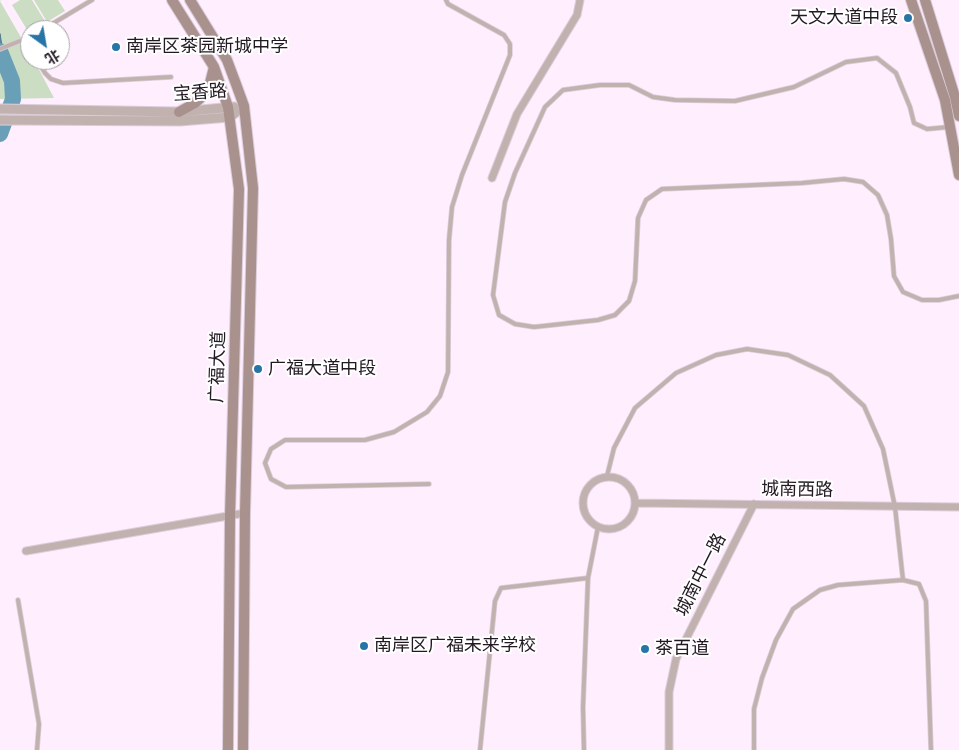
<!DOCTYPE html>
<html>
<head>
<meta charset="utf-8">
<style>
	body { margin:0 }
	#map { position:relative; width:959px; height:750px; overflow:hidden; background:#ffeffe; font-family:"PT Sans Narrow","Noto Sans SC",sans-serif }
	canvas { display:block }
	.north { position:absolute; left:20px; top:20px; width:50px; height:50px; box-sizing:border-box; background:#fff; border:1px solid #a7a3a7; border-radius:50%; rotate:148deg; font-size:14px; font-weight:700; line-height:20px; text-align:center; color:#221922 }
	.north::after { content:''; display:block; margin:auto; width:18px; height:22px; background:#2774a6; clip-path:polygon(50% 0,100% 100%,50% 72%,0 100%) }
</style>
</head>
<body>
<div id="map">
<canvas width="959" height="750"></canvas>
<div class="north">北</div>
</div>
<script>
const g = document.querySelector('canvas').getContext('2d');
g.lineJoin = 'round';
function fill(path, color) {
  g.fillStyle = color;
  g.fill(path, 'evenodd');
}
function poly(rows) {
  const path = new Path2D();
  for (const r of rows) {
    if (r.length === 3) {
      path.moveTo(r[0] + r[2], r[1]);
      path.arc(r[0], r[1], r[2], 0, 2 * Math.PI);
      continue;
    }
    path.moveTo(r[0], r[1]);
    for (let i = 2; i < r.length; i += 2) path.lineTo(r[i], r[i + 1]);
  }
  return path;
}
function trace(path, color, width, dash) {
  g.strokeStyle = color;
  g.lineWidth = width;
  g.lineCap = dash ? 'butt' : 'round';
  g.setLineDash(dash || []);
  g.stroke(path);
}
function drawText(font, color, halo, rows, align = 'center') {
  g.font = font + ' "PT Sans Narrow","Noto Sans SC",sans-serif';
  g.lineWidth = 4;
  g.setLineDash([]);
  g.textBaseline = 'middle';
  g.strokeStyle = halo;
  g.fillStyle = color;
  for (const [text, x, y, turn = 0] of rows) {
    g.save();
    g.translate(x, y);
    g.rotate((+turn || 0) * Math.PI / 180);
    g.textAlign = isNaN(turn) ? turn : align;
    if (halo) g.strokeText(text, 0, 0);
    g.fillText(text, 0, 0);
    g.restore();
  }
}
fill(poly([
	[0,0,1,0,0,1,30,53,30,60,34,60,54,98,0,99],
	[20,0,32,0,46,23,35,30,30,30,29,33,12,5],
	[34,0,58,0,65,11,47,22]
]), '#cbddc2');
const water = poly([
	[0,34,5,63,15,77,17,99,7,99,9,95,10,84,0,59,0,34]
]);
fill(water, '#69a0b8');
trace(water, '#54788b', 1);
trace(poly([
	[0,51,12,81,13,99,0,134]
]), '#69a0b8', 16);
const service = poly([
	[42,30,92,0],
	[26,40,30,48],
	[0,49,30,37],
	[37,60,45,73,51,79,63,83,171,77],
	[949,127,927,129,914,123,910,107,896,73,877,58,846,62,794,87,735,101,675,100,653,97,629,85,600,85,563,90,545,107,515,173,505,202,493,295,499,315,515,324,534,327,598,320,615,315,629,301,635,281,638,218,646,200,662,189,802,183,844,179,863,182,878,195,887,215,891,239,894,276,903,292,922,300,939,300,959,296],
	[607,476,614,448,635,408,676,373,716,355,747,349,788,355,830,375,864,406,883,449,895,507,903,580],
	[429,484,286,487,271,479,265,463,271,449,285,440,365,440,394,432,427,412,440,396,448,372,449,240,452,207,462,175,510,55,510,44,504,35,448,4,446,0],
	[18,600,39,724,37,750],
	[480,750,495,601,501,588,588,578],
	[584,750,583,707,588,578,598,527],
	[754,750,754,709,762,678,776,640,793,609,820,590,838,585,903,580,919,584,926,601,931,750]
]);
const minor = poly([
	[492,178,517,114,577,15,580,0],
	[609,503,26],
	[635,503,959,507],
	[26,551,245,513],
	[669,750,669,692,676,659,754,504]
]);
const tertiary = poly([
	[0,109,179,112,234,107],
	[0,120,180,121,230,117,244,106]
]);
const secondary = poly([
	[172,0,214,67,228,107,239,189,230,516,228,750],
	[190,0,227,60,236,84,244,106,253,188,245,513,243,750],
	[911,0,945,100,959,175],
	[925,0,955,97,959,116],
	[179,112,195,103,204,95,210,83,214,67]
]);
trace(service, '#dccddb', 5.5);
trace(minor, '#dccddb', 9);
trace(tertiary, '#dccddb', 11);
trace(secondary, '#dccddb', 12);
trace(service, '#c2b2af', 4);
trace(minor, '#c2b2af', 7);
trace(tertiary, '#c2b2af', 9);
trace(secondary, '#a9918d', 10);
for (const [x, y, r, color] of [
	[908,18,5,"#2774a6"],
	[116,47,5,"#2774a6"],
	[258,369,5,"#2774a6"],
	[364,646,5,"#2774a6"],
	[645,649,5,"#2774a6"]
]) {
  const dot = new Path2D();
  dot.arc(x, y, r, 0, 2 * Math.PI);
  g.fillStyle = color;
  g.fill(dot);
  trace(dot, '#fff', 2);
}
drawText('18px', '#221922', '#fff', [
	["天文大道中段",898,18,"right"],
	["南岸区茶园新城中学",126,47],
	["广福大道中段",268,369],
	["南岸区广福未来学校",374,646],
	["茶百道",655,649]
], 'left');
drawText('18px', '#221922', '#fff', [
	["宝香路",200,93,-4],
	["广福大道",218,367,-88],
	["城南西路",797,490,1],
	["城南中一路",701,575,-63]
]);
</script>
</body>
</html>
